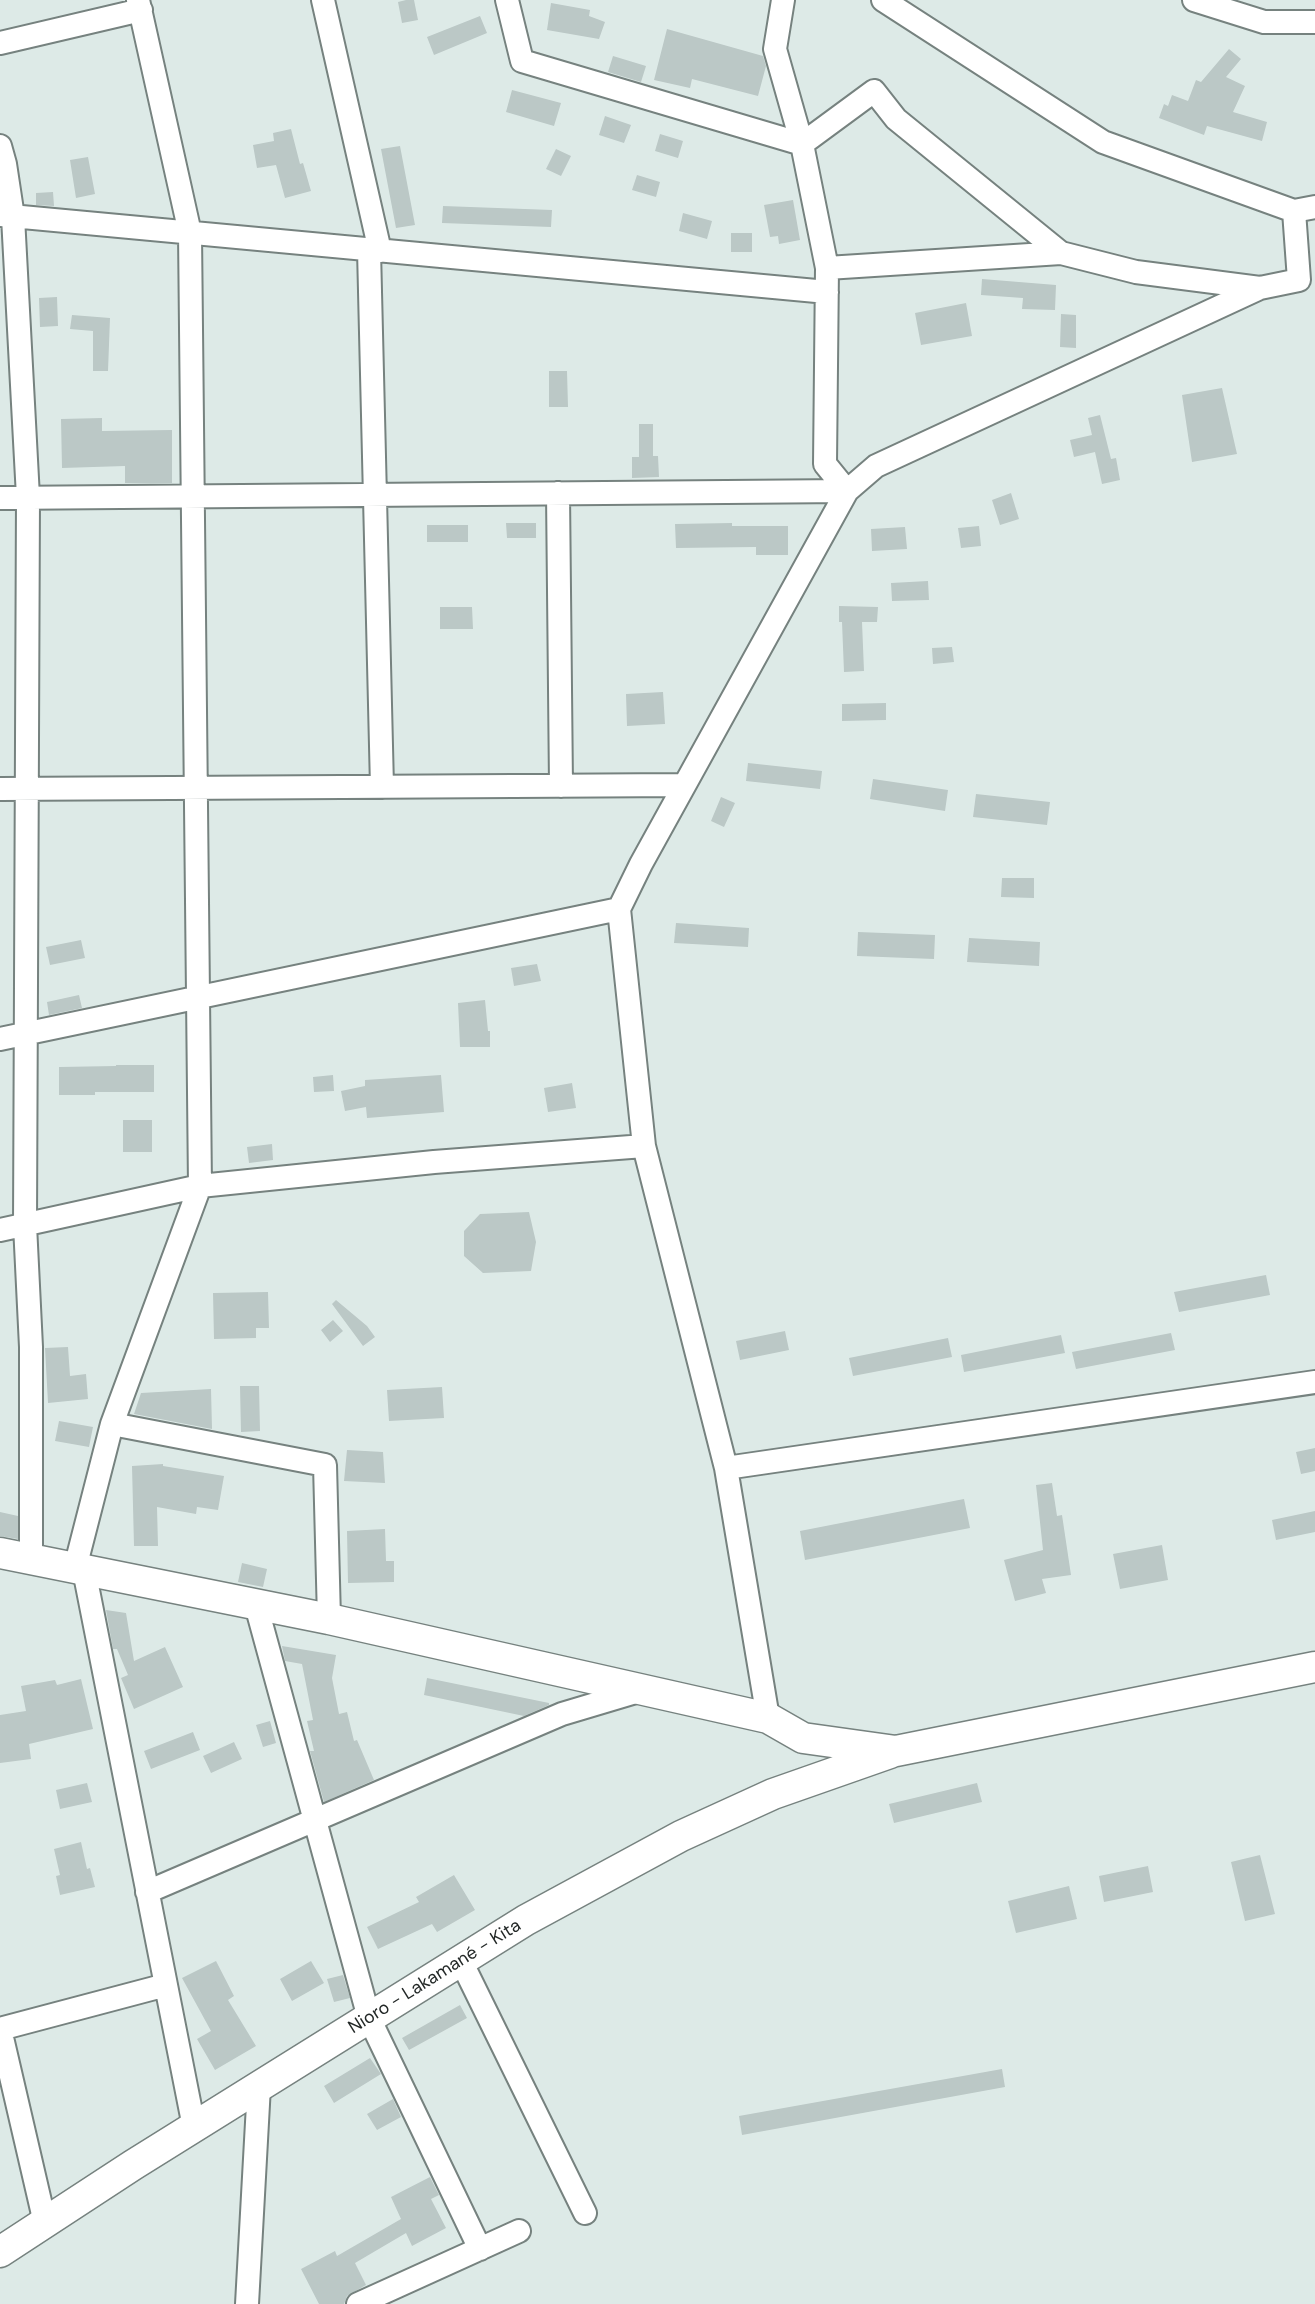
<!DOCTYPE html>
<html>
<head>
<meta charset="utf-8">
<style>
	body { margin:0 }
	canvas { display:block; background:#ddeae7 }
</style>
</head>
<body>
<canvas width="1315" height="2304"></canvas>
<script>
const g = document.querySelector('canvas').getContext('2d');
g.lineJoin = 'round';
function fill(path, color) {
  g.fillStyle = color;
  g.fill(path, 'evenodd');
}
function poly(rows) {
  const path = new Path2D();
  for (const r of rows) {
    path.moveTo(r[0], r[1]);
    for (let i = 2; i < r.length; i += 2) path.lineTo(r[i], r[i + 1]);
  }
  return path;
}
function trace(path, color, width, dash) {
  g.strokeStyle = color;
  g.lineWidth = width;
  g.lineCap = dash ? 'butt' : 'round';
  g.setLineDash(dash || []);
  g.stroke(path);
}
function drawText(font, color, halo, rows, align = 'center') {
  g.font = font + ' "DM Sans",sans-serif';
  g.lineWidth = 4.5;
  g.setLineDash([]);
  g.textBaseline = 'middle';
  g.strokeStyle = halo;
  g.fillStyle = color;
  for (const [text, x, y, turn = 0] of rows) {
    g.save();
    g.translate(x, y);
    g.rotate((+turn || 0) * Math.PI / 180);
    g.textAlign = isNaN(turn) ? turn : align;
    if (halo) g.strokeText(text, 0, 0);
    g.fillText(text, 0, 0);
    g.restore();
  }
}
fill(poly([
	[406,0,414,0,418,20,402,23,398,2],
	[551,3,590,10,589,16,605,22,599,39,547,30],
	[480,16,487,33,434,55,427,37],
	[667,29,763,56,766,66,758,96,692,79,690,88,654,80],
	[1229,49,1241,59,1226,77,1245,86,1233,112,1267,122,1262,141,1207,126,1204,135,1159,118,1164,104,1168,106,1172,95,1188,101,1196,80,1201,82],
	[613,56,646,66,641,82,608,72],
	[512,90,561,103,554,126,506,112],
	[605,116,631,125,624,143,599,135],
	[291,129,300,164,303,163,311,191,285,198,276,165,257,168,253,145,274,141,273,133],
	[660,134,683,141,678,158,655,151],
	[400,146,415,225,396,228,381,149],
	[556,149,571,156,561,176,546,169],
	[88,157,95,194,76,198,70,160],
	[637,175,660,182,656,197,632,190],
	[53,192,54,206,36,205,36,193],
	[793,200,800,240,779,244,778,236,770,237,764,205],
	[443,206,552,210,551,227,442,223],
	[683,213,712,221,707,239,679,231],
	[731,233,752,233,752,252,731,252],
	[982,279,1056,285,1055,310,1022,309,1023,298,981,295],
	[57,297,58,326,40,327,39,298],
	[966,303,972,336,921,345,915,313],
	[1061,314,1076,315,1076,348,1060,347],
	[72,315,110,318,108,371,93,371,93,331,70,329],
	[549,371,567,371,568,407,549,407],
	[1222,388,1237,454,1192,462,1182,395],
	[1100,415,1111,459,1116,458,1120,480,1102,484,1095,452,1074,457,1070,440,1092,435,1088,418],
	[102,418,102,431,172,430,172,483,125,483,125,466,62,468,61,419],
	[639,424,653,424,653,456,658,456,659,477,632,478,632,457,639,457],
	[1011,493,1019,519,1000,525,992,500],
	[506,523,536,523,536,538,507,538],
	[732,523,732,526,788,526,788,555,756,555,756,547,676,548,675,524],
	[427,525,468,525,468,542,427,542],
	[979,526,981,546,961,548,958,528],
	[905,527,907,549,872,551,871,529],
	[928,581,929,600,892,601,891,583],
	[839,606,878,607,877,622,862,622,864,671,844,672,842,622,839,622],
	[440,607,472,607,473,629,440,629],
	[952,647,954,662,933,664,932,648],
	[663,692,665,724,627,726,626,694],
	[886,703,886,720,842,721,842,704],
	[748,763,822,771,820,789,746,781],
	[873,779,948,790,945,811,870,799],
	[976,794,1050,802,1047,825,973,817],
	[721,797,735,803,724,827,711,821],
	[1002,878,1034,878,1034,898,1001,897],
	[676,923,749,928,748,947,674,943],
	[858,932,935,935,934,959,857,956],
	[969,938,1040,942,1039,966,967,962],
	[81,940,85,958,50,965,46,947],
	[537,964,541,981,514,986,511,968],
	[79,995,82,1008,49,1015,47,1002],
	[485,1000,488,1031,490,1031,490,1047,460,1047,458,1003],
	[116,1065,154,1065,154,1092,95,1092,95,1095,59,1095,59,1067,116,1066],
	[333,1075,334,1091,314,1092,313,1077],
	[441,1075,444,1112,367,1118,366,1107,345,1111,341,1091,365,1086,365,1080],
	[572,1083,576,1108,548,1112,544,1088],
	[123,1120,152,1120,152,1152,123,1152],
	[272,1144,273,1160,249,1163,247,1147],
	[529,1212,536,1242,531,1271,483,1273,464,1256,464,1231,480,1214],
	[1266,1275,1270,1295,1179,1312,1174,1292],
	[268,1292,269,1328,256,1328,256,1338,214,1339,213,1293],
	[336,1300,367,1326,375,1337,363,1346,332,1304],
	[333,1320,343,1331,330,1342,321,1330],
	[785,1331,789,1350,740,1360,736,1341],
	[1171,1333,1175,1350,1076,1369,1072,1352],
	[1061,1335,1065,1353,964,1372,961,1355],
	[948,1338,952,1357,853,1376,849,1358],
	[68,1347,70,1376,86,1374,88,1399,48,1403,45,1348],
	[240,1386,259,1386,260,1431,241,1432],
	[442,1387,444,1418,389,1421,387,1390],
	[211,1389,212,1429,134,1414,141,1393],
	[59,1421,93,1427,89,1447,55,1441],
	[1315,1448,1315,1471,1301,1474,1296,1452],
	[347,1450,383,1452,385,1483,344,1481],
	[163,1464,163,1466,224,1476,218,1510,197,1507,196,1514,157,1507,158,1546,134,1546,132,1466],
	[1052,1483,1057,1516,1062,1515,1071,1575,1042,1579,1046,1593,1015,1601,1004,1560,1043,1550,1036,1485],
	[964,1499,970,1528,805,1560,800,1531],
	[1315,1511,1315,1532,1276,1540,1272,1520],
	[0,1512,18,1516,18,1539,0,1536],
	[385,1529,386,1561,394,1561,394,1582,348,1583,347,1531],
	[1162,1545,1168,1580,1120,1589,1113,1554],
	[242,1563,267,1569,263,1587,238,1582],
	[106,1610,126,1613,134,1661,165,1647,183,1687,134,1709,121,1678,128,1675,117,1649,113,1649],
	[282,1646,336,1655,332,1678,339,1714,347,1712,354,1741,357,1740,374,1780,324,1802,310,1751,314,1751,307,1721,313,1720,302,1664,285,1661],
	[427,1678,549,1703,549,1705,524,1716,424,1695],
	[81,1679,93,1729,29,1744,31,1759,0,1763,0,1715,26,1711,21,1686,55,1680,57,1685],
	[270,1721,276,1743,263,1747,256,1725],
	[193,1732,200,1750,151,1769,144,1751],
	[234,1742,242,1759,211,1773,203,1756],
	[87,1783,92,1802,60,1809,56,1790],
	[977,1783,982,1802,894,1823,889,1804],
	[81,1842,87,1869,90,1868,95,1887,60,1895,56,1876,60,1875,54,1849],
	[1260,1855,1275,1914,1245,1921,1231,1862],
	[1148,1866,1153,1892,1104,1902,1099,1876],
	[454,1875,475,1910,437,1932,432,1924,378,1949,367,1927,419,1902,416,1897],
	[1069,1886,1077,1919,1016,1933,1008,1901],
	[216,1961,234,1996,228,2000,256,2046,215,2070,197,2039,211,2031,182,1978],
	[311,1961,324,1983,292,2001,280,1979],
	[343,1975,350,1998,334,2002,327,1979],
	[460,2005,467,2018,409,2050,402,2038],
	[370,2058,381,2074,334,2103,324,2086],
	[1002,2069,1005,2087,742,2135,739,2116],
	[393,2099,401,2117,377,2130,367,2114],
	[430,2177,439,2195,431,2199,446,2228,412,2246,406,2233,355,2263,366,2285,347,2296,344,2304,319,2304,301,2269,335,2251,337,2256,401,2219,391,2197]
]), '#bbc8c6');
const minor = poly([
	[323,0,380,251],
	[507,0,522,61,802,144],
	[783,0,775,49,802,144,827,268,825,464,847,491],
	[883,0,1103,142,1294,211,1315,207],
	[1194,0,1264,22,1315,22],
	[0,43,141,10],
	[802,144,874,91,896,119,1061,253],
	[0,146,5,164,13,217,28,497,25,1225,31,1347,31,1559],
	[0,215,827,292],
	[369,250,382,787],
	[827,268,1061,253,1136,272,1260,288],
	[558,493,561,786],
	[0,498,847,491],
	[0,789,684,785],
	[0,1039,619,909],
	[644,1146,726,1468,768,1718],
	[0,1230,200,1186,434,1162,644,1146,619,909,641,864,847,491,876,466,1260,288,1299,280,1294,211],
	[112,1424,325,1465,329,1619],
	[726,1468,1315,1382],
	[75,1568,112,1424,200,1186,190,233,138,0],
	[84,1570,194,2127],
	[256,1605,369,2018,480,2249],
	[147,1892,562,1714,639,1691],
	[461,1961,585,2213],
	[0,2029,45,2223],
	[0,2029,166,1985],
	[247,2304,259,2086],
	[358,2304,519,2231]
]);
const major = poly([
	[0,1553,329,1619,768,1718,803,1738,896,1751,1315,1667],
	[0,2252,133,2165,526,1920,681,1836,773,1794,890,1753]
]);
trace(minor, '#76827f', 26);
trace(major, '#76827f', 33);
trace(minor, '#fff', 22);
trace(major, '#fff', 30);
drawText('18px', '#232827', '#fff', [
	["Nioro - Lakamané - Kita",435,1977,-32]
]);
</script>
</body>
</html>
